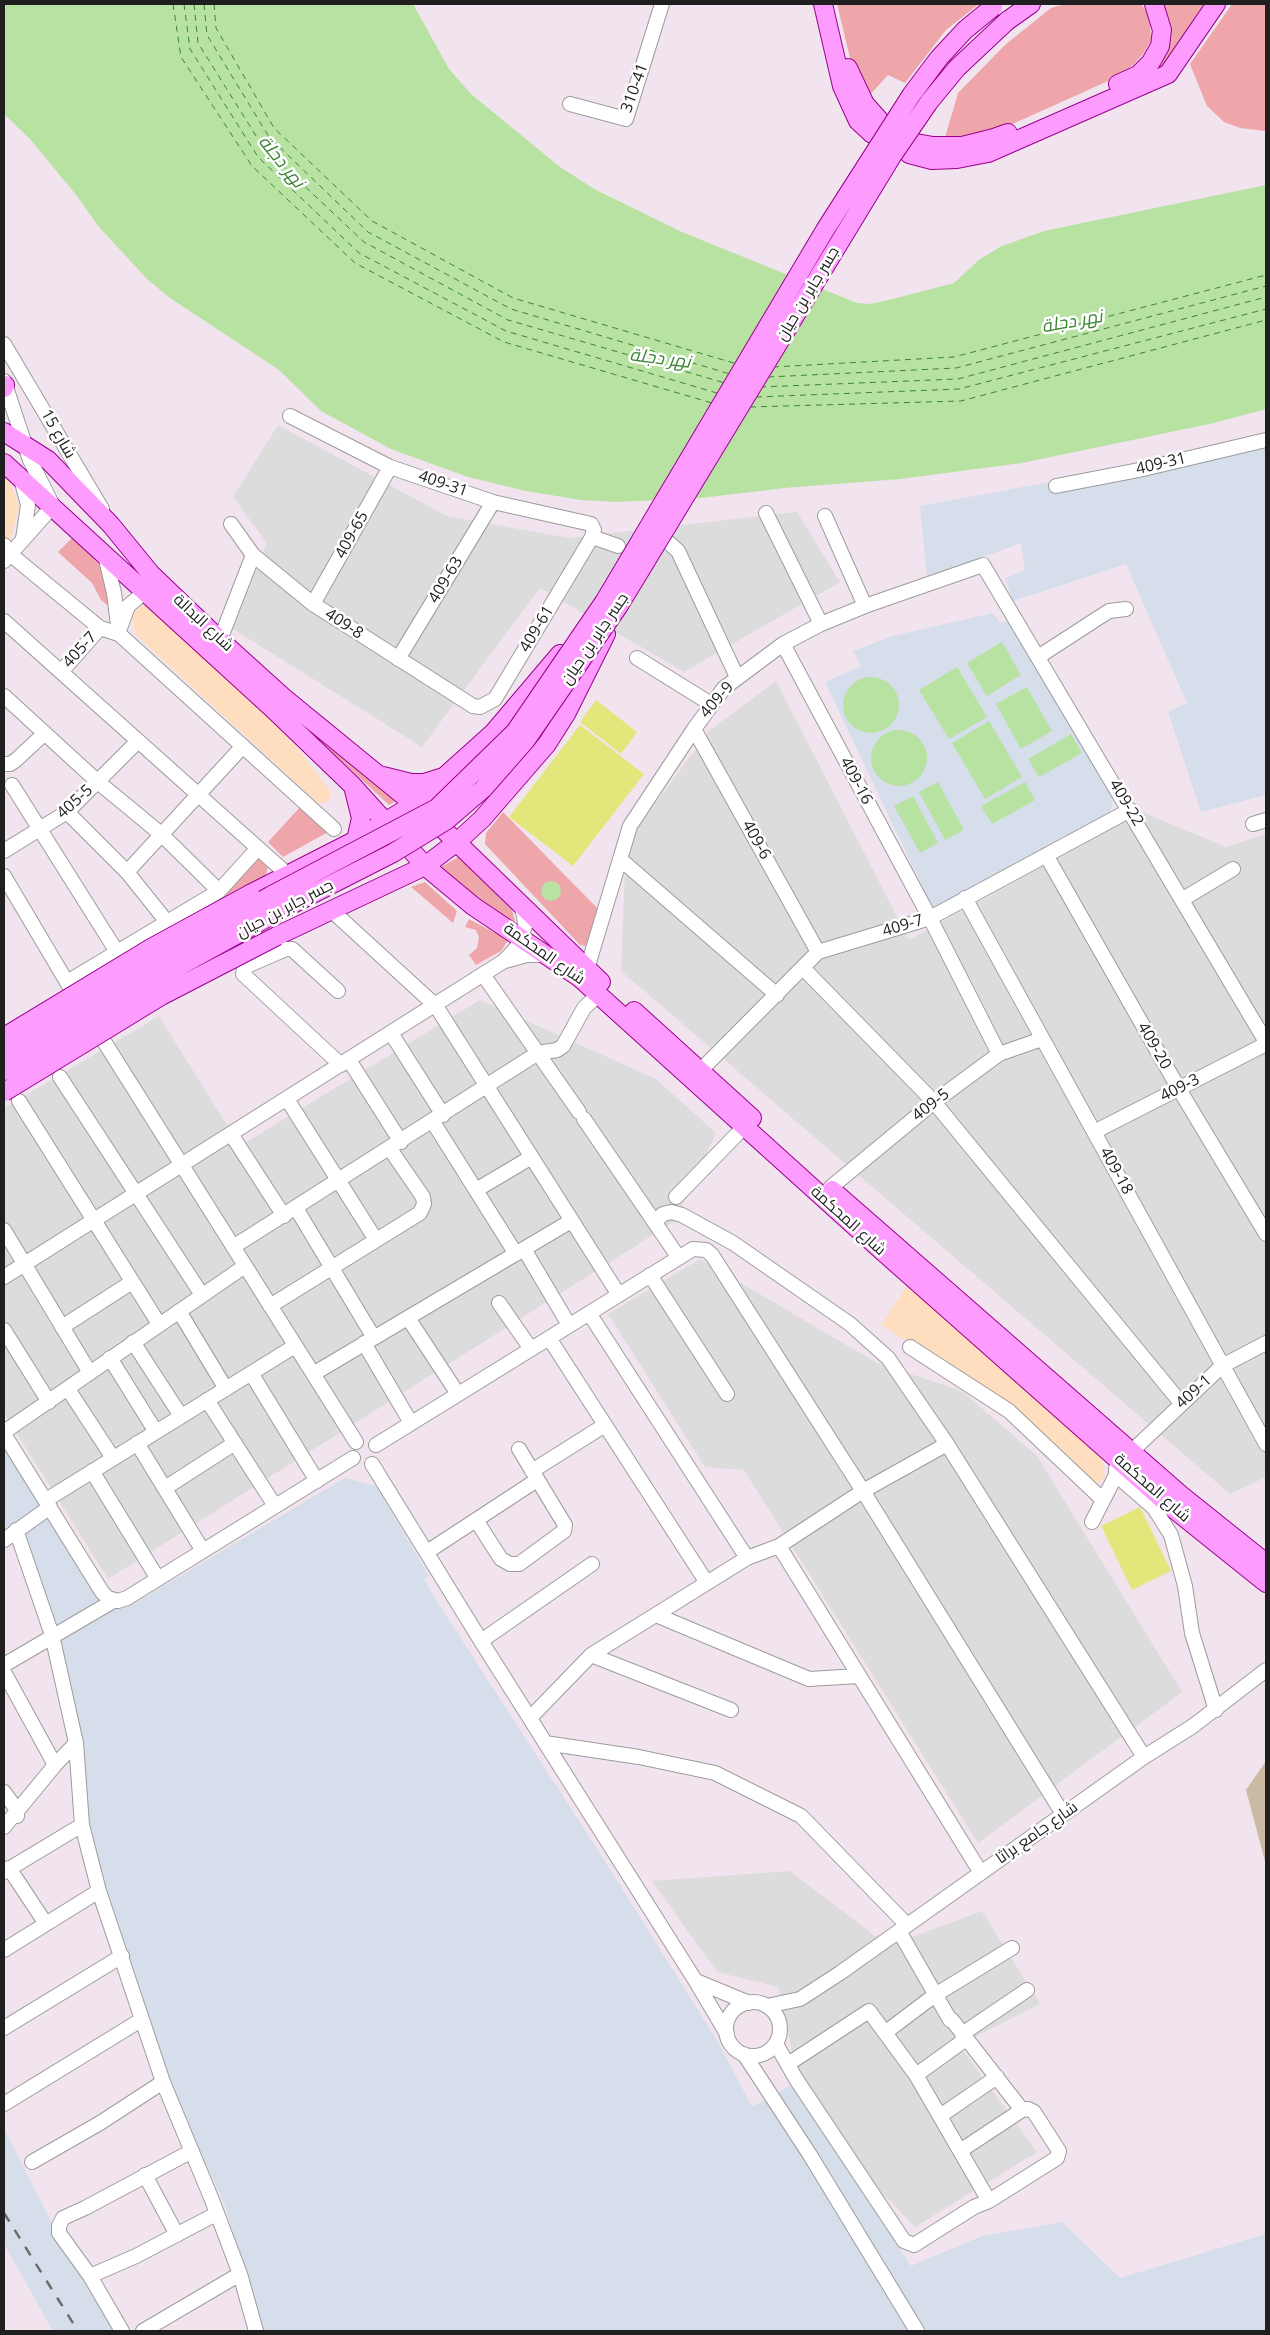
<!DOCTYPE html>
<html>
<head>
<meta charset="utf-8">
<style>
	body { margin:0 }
	#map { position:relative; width:1270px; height:2335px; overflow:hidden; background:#f1e4ef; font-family:"Open Sans",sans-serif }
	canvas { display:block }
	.frame { position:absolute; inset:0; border:5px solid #1f1f1f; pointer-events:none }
</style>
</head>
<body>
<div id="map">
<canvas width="1270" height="2335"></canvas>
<div class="frame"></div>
</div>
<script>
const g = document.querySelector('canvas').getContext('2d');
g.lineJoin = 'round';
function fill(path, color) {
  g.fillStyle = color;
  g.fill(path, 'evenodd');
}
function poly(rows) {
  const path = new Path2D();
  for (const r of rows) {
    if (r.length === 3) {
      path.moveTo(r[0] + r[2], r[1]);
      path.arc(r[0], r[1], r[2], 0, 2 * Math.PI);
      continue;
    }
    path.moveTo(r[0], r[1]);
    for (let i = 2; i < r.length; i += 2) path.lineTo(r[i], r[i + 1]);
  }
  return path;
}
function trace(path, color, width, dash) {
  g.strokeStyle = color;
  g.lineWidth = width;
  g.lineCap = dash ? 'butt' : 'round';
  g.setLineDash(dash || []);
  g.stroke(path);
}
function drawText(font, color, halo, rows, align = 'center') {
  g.font = font + ' "Open Sans",Cairo,sans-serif';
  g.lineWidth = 5;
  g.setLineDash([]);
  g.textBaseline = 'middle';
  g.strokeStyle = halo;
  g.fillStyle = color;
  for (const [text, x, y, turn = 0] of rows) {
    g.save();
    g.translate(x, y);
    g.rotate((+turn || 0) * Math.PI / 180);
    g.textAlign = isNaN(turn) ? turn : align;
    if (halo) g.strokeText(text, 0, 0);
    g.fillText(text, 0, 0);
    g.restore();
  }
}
fill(poly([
	[278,425,447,516,569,538,797,512,840,582,684,672,540,588,422,747,233,629,267,543,233,497],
	[776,681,909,940,1142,812,1226,847,1266,834,1266,1477,1230,1494,621,971,626,843,710,730],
	[480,1000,656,1079,716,1133,675,1221,108,1579,4,1413,4,1108,159,1016,240,1146],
	[700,1259,877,1363,962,1391,1037,1456,1182,1692,978,1843,744,1470,705,1467,608,1314],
	[790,1871,888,1946,982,1911,1040,2004,959,2045,1037,2152,915,2227,872,2182,822,2112,795,2065,778,1987,717,1972,652,1881]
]), '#dcdcdd');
fill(poly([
	[1266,442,1266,795,1201,812,1168,712,1187,703,1126,564,1013,601,1005,578,1025,570,1021,543,927,578,920,506],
	[993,613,1000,623,1008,621,1104,776,1113,800,1109,815,934,911,825,682,861,666,853,651,893,636],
	[4,1441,104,1600,121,1606,133,1604,345,1478,376,1486,429,1576,424,1579,438,1603,599,1852,718,2042,752,2107,793,2084,911,2266,982,2236,1062,2222,1120,2278,1266,2234,1266,2331,262,2331,224,2203,167,2081,105,1885,88,1823,79,1740,17,1525,4,1535],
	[4,2129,51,2221,119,2331,53,2331,4,2244]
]), '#d5deea');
fill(poly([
	[837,4,979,4,946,30,905,83,888,75,868,97,850,58],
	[1065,4,1141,4,1147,12,1150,24,1151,40,1144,53,1131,67,1117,77,997,131,944,141,958,93,1006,44,1051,8],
	[1161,4,1208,4,1164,68,1149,75],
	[1232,4,1266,4,1266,131,1240,128,1224,122,1207,106,1190,64],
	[74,536,104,570,110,607,101,600,92,583,58,552],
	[318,736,398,800,389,805,319,740],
	[302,805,330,831,283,857,268,842],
	[503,812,599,910,586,946,580,945,485,844,486,833],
	[257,854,268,866,266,875,183,921],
	[460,856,512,910,516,925,477,898,441,867],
	[425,882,457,911,453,923,411,887],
	[469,919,508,940,501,951,476,965,469,955,477,948,479,937,476,930,465,927]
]), '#efa6ab');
fill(poly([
	[1266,1761,1266,1865,1246,1790]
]), '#cbbaa3');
fill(poly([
	[4,474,9,479,19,506,11,539,4,537],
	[148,602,246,692,298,749,332,793,329,800,324,803,318,803,136,635,132,618,133,611],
	[910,1281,1101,1454,1105,1476,1100,1483,1094,1482,999,1398,881,1325]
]), '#fedebe');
fill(poly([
	[596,700,637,732,621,754,580,722],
	[580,725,644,774,573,866,509,817],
	[1140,1507,1171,1571,1132,1590,1101,1526]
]), '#e2e67b');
fill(poly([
	[4,4,413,4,449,69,471,94,560,167,596,190,682,232,857,303,870,304,889,300,954,283,980,259,1002,246,1044,231,1266,185,1266,409,1214,423,1022,463,900,479,785,488,701,498,618,502,581,500,526,491,468,477,391,449,321,411,279,370,170,298,147,279,99,227,77,196,30,139,4,114],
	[1002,642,1021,675,987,696,967,663],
	[957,667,987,717,949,739,919,690],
	[871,705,28],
	[1027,687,1052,731,1021,749,996,704],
	[989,721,1022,777,985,799,952,743],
	[899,758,28],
	[1071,734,1082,753,1039,777,1028,759],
	[938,782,964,830,945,840,919,792],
	[1025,782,1035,800,992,824,981,806],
	[913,796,938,843,920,853,894,806],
	[551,891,10]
]), '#b8e2a1');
trace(poly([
	[173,4,181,57,252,166,355,263,504,342,712,403],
	[184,4,190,49,258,157,359,253,506,331,717,393],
	[194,4,198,43,263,147,364,242,508,320,725,383],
	[204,4,207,35,269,137,368,232,511,309,730,374],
	[214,4,216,28,274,128,372,221,513,298,737,364],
	[773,367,954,357,1266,275],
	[768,377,956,368,1266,286],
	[760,387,958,379,1266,297],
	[756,397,959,389,1266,309],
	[750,407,961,401,1266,320]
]), '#3a8533', 1, [6, 5]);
const minor = poly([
	[570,104,626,119,662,4],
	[4,344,102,509],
	[4,381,30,460,53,506,4,561],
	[21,479,28,505,23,539],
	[1056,486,1139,470,1266,440],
	[766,513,821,624],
	[825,516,865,606],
	[231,524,253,555,313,604,473,706,480,707,495,699,592,537,594,530,591,524,493,502,390,467,290,416],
	[592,537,618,546],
	[669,543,678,551,737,677],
	[4,545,10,554,100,628,119,634,334,829],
	[105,555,114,593,119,634],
	[313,604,390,467],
	[4,621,287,874],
	[120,628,128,606,141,595,149,594],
	[220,640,253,555],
	[783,644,930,918,999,1054],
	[1038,657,1109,611,1126,609],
	[637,658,711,704],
	[398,659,493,502],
	[61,672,100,628],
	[4,696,98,782,161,834,219,891],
	[694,729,818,952],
	[4,764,10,764,16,760,45,733],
	[12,785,117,952],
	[67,812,127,872,167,922],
	[1253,824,1266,820],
	[4,851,67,812,137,742],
	[1046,855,1179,1089,1266,1234],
	[620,859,777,995],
	[127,872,243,746],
	[4,876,71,989],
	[965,898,1266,1444],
	[1183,899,1233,869],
	[330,909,436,1006,619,1295],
	[505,961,527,955,546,955],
	[803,968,934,1102,1181,1403],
	[587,969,630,826,694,729,724,688,783,644,821,624,865,606,983,565,1266,1042],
	[484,976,579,1112],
	[67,982,219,891,258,848],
	[338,991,292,949,286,949,249,965,244,969,243,974,341,1065],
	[95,1027,356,1442],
	[391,1033,443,1115],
	[349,1060,401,1142],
	[700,1071,818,952,930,918,1130,810],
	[60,1077,202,1295],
	[287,1099,376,1240],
	[19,1101,159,1324],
	[584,1119,679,1258],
	[433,1122,516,1254],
	[1094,1132,1266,1044],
	[231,1134,284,1216],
	[830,1188,934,1102,999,1054,1042,1039],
	[476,1190,530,1158],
	[676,1197,744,1127],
	[296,1208,374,1338],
	[655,1222,663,1214,671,1212,682,1215,733,1243,850,1324,888,1358,947,1444,1144,1757],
	[4,1230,90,1373],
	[233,1247,538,1053,557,1050,563,1046,584,1008,598,995],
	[524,1249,569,1325],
	[650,1275,727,1394],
	[4,1277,504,961,517,947,525,926,524,915,520,904],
	[499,1303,531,1349],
	[270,1306,420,1213,424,1204,423,1197,390,1149],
	[179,1311,226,1389],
	[589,1313,747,1558],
	[408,1318,458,1394],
	[62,1327,132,1282],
	[4,1330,49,1402],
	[549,1338,707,1583],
	[133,1342,181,1416],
	[364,1343,411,1423],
	[910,1347,1009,1411,1103,1500],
	[110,1358,156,1432],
	[251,1373,317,1481],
	[313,1374,571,1221],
	[68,1389,113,1458],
	[207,1400,275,1506],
	[4,1432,245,1266],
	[4,1434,102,1592,108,1598,118,1601,127,1598,353,1458],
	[137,1443,203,1551],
	[376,1445,693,1249,706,1250,712,1255,863,1491,1063,1814],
	[1131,1452,1222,1366,1266,1343],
	[1121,1460,1116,1468,1116,1475,1154,1508,1171,1535,1185,1586,1192,1633,1216,1710],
	[372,1464,481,1641,695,1980,727,2034],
	[92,1471,158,1579],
	[532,1471,605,1425],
	[165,1488,235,1443],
	[46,1500,295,1346],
	[476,1520,501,1559,510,1564,519,1564,564,1531,565,1525,519,1449],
	[1092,1522,1116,1475],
	[16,1530,52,1635,76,1743,82,1825,99,1891,163,2082,212,2200,240,2274,256,2331],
	[4,1540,50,1507],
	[779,1546,981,1873],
	[427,1552,537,1480],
	[656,1615,809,1679,859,1676],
	[481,1641,592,1564],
	[591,1655,731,1710],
	[4,1665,115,1600],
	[4,1672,55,1765],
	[530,1718,591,1655,747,1558,779,1546,863,1491,947,1444],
	[545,1743,639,1757,715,1773,801,1816,907,1925],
	[4,1792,17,1810,17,1816],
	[4,1827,55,1765,76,1743],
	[9,1868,46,1924],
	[4,1872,82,1825],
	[899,1931,950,2020],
	[4,1950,99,1891],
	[696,1981,749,2003],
	[753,2029,27],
	[767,2006,800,1999,840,1973,1144,1757,1193,1726,1266,1670],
	[952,2020,1022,2110],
	[4,2028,122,1956],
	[886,2032,935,1995,1012,1948],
	[962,2034,1027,1990],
	[776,2044,796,2079,904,2241,914,2245,974,2207,989,2201,1057,2158,1059,2151,1034,2112,1028,2109,1022,2110,960,2151],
	[744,2054,810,2155,917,2331],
	[788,2064,869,2011,916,2075,989,2201],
	[916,2075,966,2039],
	[4,2104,141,2020],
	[940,2116,997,2077],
	[32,2162,100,2123,163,2082],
	[145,2175,177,2235],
	[90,2276,136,2256,216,2214],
	[122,2331,90,2276,59,2233,59,2226,63,2218,85,2208,192,2151],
	[143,2331,240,2274]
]);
const major = poly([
	[823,4,842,86,858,121,872,134],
	[1007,21,1031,4],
	[848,68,865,104,881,122],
	[1118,84,1138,75,1151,62,1160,46,1162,30,1154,4],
	[916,143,933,146,962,146,994,138,1008,133],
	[909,154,932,160,957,159,988,153,1168,74,1216,4],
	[4,388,5,385],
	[4,432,48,460,111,525,151,574,220,640,283,697,420,809],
	[4,463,272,708,352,785,390,827],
	[383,776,411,783,424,783,443,777],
	[354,790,361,818,356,840],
	[444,830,601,982],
	[411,850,425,866,473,906,580,978,880,1249,1170,1506,1266,1583],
	[250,894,356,840,414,804,493,733,560,654],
	[277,936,425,866,458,841,482,819,547,744,566,714,606,634],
	[634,1011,752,1118],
	[832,1190,1181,1495,1266,1563]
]);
trace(minor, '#9c9c9c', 16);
trace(major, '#9a008c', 20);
trace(minor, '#fff', 14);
trace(major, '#fe9bff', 18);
trace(poly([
	[4,2213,78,2331]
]), '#6d6d6d', 2.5, [10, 10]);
const majorBridge = poly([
	[4,1037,151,948,250,894],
	[4,1056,167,955,270,896,437,808,515,732,604,602,825,230,912,94,939,58,965,30,993,7],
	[4,1071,174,969,283,909,393,853,447,820,483,789,526,740,618,607,892,156,929,102,957,68,1007,21],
	[4,1092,161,996,277,936]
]);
trace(majorBridge, '#9a008c', 20, []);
trace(majorBridge, '#fe9bff', 18);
drawText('16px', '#1f1f1f', '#fff', [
	["310-41",635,88,-70],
	["جسر جابر بن حيان",808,294,-59],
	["شارع 15",58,434,60],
	["409-31",1161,464,-13],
	["409-31",443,484,19],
	["409-65",352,535,-61],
	["409-63",446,580,-59],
	["شارع البدالة",203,623,43],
	["409-8",344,624,33],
	["409-61",537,629,-59],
	["جسر جابر بن حيان",595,639,-56],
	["405-7",80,650,-48],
	["409-9",717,700,-49],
	["409-16",856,781,62],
	["405-5",75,802,-42],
	["409-22",1126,803,59],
	["409-6",756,840,61],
	["جسر جابر بن حيان",285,909,-28],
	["409-7",903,926,-17],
	["شارع المحكمة",544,954,35],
	["409-20",1154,1046,60],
	["409-3",1180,1088,-27],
	["409-5",931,1105,-38],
	["409-18",1116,1171,61],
	["شارع المحكمة",848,1221,42],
	["409-1",1194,1392,-42],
	["شارع المحكمة",1152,1488,41],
	["شارع جامع براثا",1037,1833,-35]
]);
drawText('italic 18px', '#3a8533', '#fff', [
	["نهر دجلة",281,162,51],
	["نهر دجلة",1072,322,-10],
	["نهر دجلة",660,359,7]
]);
</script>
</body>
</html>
